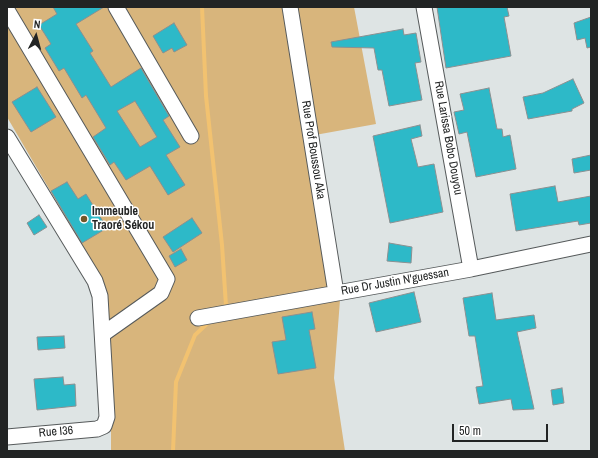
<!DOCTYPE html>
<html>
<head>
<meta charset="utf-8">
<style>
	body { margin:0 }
	#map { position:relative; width:598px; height:458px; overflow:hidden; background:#dee4e4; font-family:"Archivo Narrow",sans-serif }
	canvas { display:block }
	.frame { position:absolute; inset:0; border:8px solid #222424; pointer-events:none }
	.north { position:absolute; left:16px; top:16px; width:40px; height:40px; -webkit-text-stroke:3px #fff; paint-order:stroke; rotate:6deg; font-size:11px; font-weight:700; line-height:16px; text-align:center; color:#222424 }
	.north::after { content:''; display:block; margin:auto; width:14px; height:18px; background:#222424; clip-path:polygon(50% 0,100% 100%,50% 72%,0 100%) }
	.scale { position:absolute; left:452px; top:424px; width:96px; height:18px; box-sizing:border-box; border:2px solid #222424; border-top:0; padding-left:5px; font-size:12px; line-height:14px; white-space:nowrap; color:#222424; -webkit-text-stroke:3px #fff; paint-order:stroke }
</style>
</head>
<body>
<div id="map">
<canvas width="598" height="458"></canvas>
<div class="frame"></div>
<div class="north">N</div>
<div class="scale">50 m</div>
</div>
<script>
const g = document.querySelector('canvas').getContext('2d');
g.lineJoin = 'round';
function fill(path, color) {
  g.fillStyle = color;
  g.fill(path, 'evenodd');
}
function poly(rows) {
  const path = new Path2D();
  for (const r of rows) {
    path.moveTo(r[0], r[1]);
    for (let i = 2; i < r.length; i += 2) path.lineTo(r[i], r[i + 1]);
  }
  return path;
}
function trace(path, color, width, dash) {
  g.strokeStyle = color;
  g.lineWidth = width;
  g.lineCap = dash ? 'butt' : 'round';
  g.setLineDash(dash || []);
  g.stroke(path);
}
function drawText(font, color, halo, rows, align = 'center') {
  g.font = font + ' "Archivo Narrow",sans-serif';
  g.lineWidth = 3;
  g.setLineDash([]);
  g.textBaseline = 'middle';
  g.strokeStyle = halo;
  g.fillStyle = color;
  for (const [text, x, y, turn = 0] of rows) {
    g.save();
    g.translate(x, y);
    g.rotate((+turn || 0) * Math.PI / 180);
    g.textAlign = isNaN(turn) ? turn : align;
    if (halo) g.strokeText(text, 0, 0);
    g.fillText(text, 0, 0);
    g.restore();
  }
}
fill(poly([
	[17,7,354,7,376,124,315,135,340,300,334,378,345,451,111,451,111,416,103,281,7,117,7,13]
]), '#d8b57c');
trace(poly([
	[202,7,206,96,222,245,226,306,223,308],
	[173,451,176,382,195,335,210,321]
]), '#f2c270', 4);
const building = poly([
	[53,7,104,7,76,24,93,51,90,53,111,87,141,68,169,116,163,120,180,147,166,155,185,185,168,195,150,166,126,180,114,162,110,165,93,137,106,128,86,95,82,98,64,68,59,71,45,48,51,44,39,25,57,14,53,7],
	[135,101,157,137,140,147,117,111,135,101],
	[437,7,507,7,509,16,504,17,511,56,446,68,437,7],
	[591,17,591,47,587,48,585,38,577,40,574,23,591,17],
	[174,23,187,45,174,52,172,48,163,53,153,36,174,23],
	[403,29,404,35,416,33,421,62,415,63,422,100,389,106,382,70,378,70,374,48,332,47,331,42,403,29],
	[573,79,584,103,572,109,572,111,528,119,523,97,543,93,573,79],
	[37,87,56,117,31,132,12,102,37,87],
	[489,88,497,129,502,129,503,137,510,135,516,169,476,177,467,132,459,134,454,112,464,110,460,94,489,88],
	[420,125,422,136,411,139,418,167,434,164,443,212,390,223,373,136,420,125],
	[591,155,591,170,574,173,572,159,591,155],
	[67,182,78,199,86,194,107,228,82,243,51,191,67,182],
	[555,186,558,202,591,196,591,223,579,225,578,221,516,231,510,194,555,186],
	[39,215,47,227,34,235,27,223,39,215],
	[192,218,202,233,173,252,163,237,192,218],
	[389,243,412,247,411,263,387,261,389,243],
	[181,249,187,260,175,267,169,256,181,249],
	[414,292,421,322,376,332,369,303,414,292],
	[492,293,496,320,534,315,536,328,517,332,534,409,513,410,511,399,479,404,476,387,483,386,475,336,469,336,463,298,492,293],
	[312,312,315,329,309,330,316,368,278,374,272,342,286,340,282,317,312,312],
	[64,336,65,348,38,350,37,337,64,336],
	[63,377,64,385,75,384,76,406,37,410,34,379,63,377],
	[562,388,564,403,553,405,551,390,562,388]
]);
fill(building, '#2db9c8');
trace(building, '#8b9091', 1);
const minor = poly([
	[116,7,191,136],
	[290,7,336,293],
	[424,7,471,269],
	[7,10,167,279,161,293,103,334],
	[7,137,95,281,100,296,107,417,104,426,97,429,7,437],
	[198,318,471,269,591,244]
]);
trace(minor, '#565a5b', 17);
trace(minor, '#fff', 15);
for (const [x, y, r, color] of [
	[84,219,4,"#725729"]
]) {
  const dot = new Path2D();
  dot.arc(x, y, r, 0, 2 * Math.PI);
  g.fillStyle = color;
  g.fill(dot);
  trace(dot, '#fff', 1.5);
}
drawText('12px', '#222424', '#fff', [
	["Rue Larissa Bobo Douyou",448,138,80],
	["Rue Prof Boussou Aka",313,150,81],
	["Rue Dr Justin N'guessan",395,282,-10],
	["Rue I36",56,432,-5]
]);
drawText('bold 12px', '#222424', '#fff', [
	["Immeuble",92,212],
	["Traoré Sékou",92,226]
], 'left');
</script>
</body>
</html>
